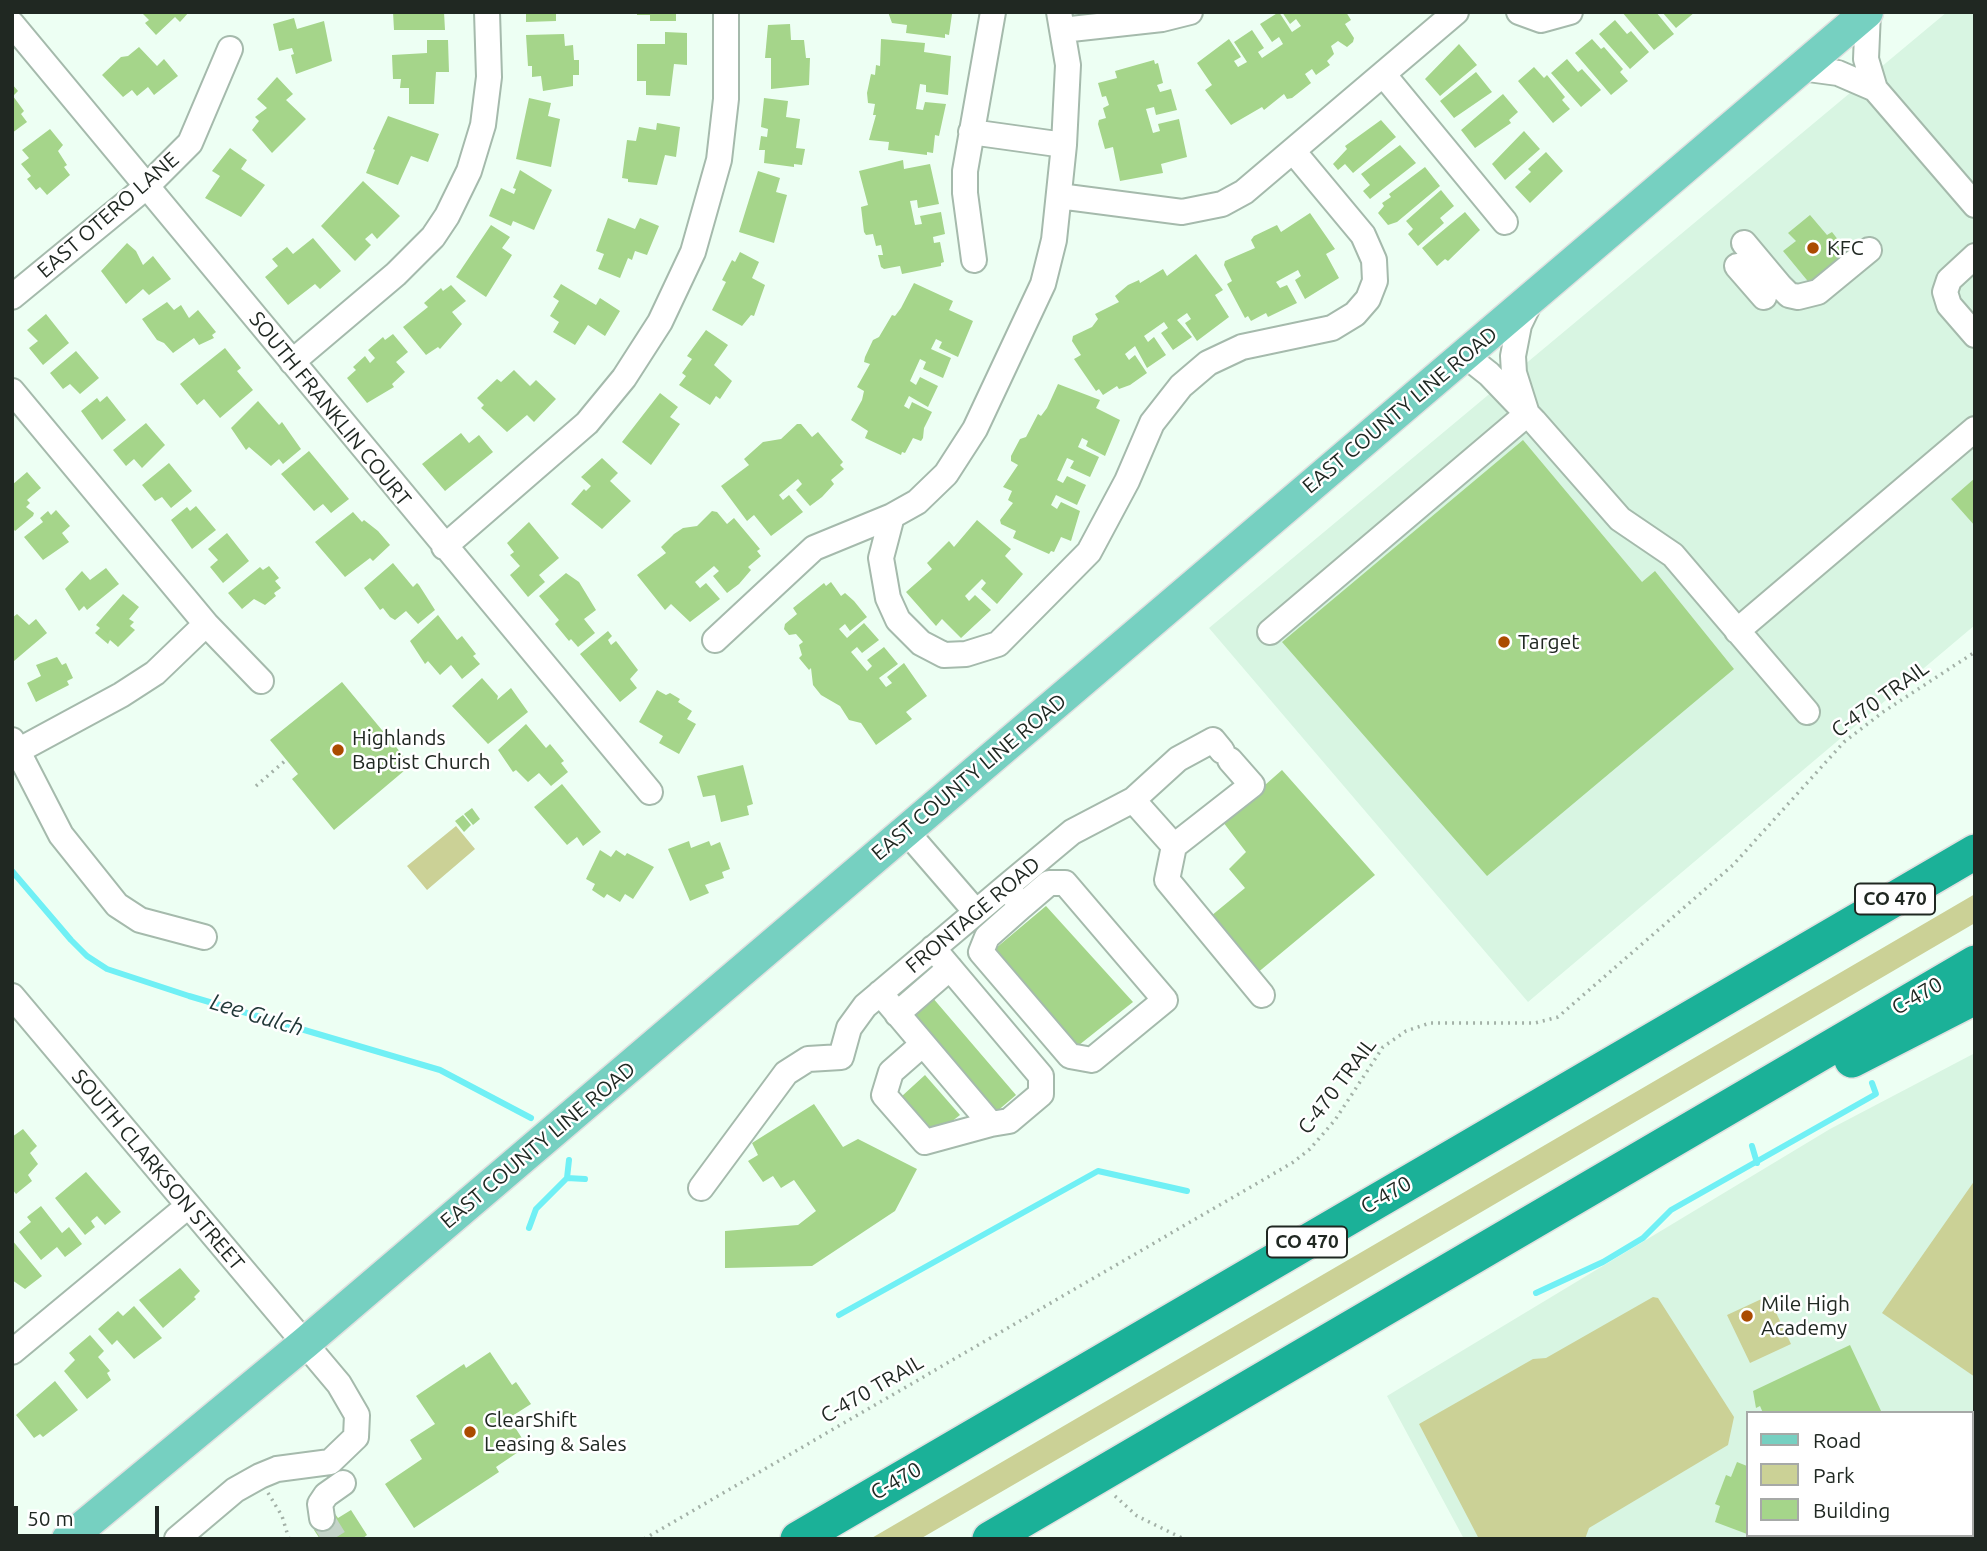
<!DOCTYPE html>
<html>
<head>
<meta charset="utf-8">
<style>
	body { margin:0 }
	#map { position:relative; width:1987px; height:1551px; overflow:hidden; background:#edfff3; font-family:Ubuntu,sans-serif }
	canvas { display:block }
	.frame { position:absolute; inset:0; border:14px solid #202822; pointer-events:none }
	.legend { position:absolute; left:1746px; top:1411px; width:228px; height:126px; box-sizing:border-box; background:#fff; border:2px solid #a6a9a7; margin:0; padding:9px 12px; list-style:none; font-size:21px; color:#202822 }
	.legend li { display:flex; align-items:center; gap:14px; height:35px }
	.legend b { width:35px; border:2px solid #a6a9a7 }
	.scale { position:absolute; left:14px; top:1506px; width:145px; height:32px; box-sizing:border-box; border:4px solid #202822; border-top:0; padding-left:9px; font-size:21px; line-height:24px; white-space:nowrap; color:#202822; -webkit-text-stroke:5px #fff; paint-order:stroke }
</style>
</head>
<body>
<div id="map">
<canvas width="1987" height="1551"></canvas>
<div class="frame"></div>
<ul class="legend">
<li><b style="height:9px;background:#76d0c1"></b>Road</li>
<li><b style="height:19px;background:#cbd196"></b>Park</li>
<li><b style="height:19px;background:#a5d58a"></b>Building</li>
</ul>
<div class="scale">50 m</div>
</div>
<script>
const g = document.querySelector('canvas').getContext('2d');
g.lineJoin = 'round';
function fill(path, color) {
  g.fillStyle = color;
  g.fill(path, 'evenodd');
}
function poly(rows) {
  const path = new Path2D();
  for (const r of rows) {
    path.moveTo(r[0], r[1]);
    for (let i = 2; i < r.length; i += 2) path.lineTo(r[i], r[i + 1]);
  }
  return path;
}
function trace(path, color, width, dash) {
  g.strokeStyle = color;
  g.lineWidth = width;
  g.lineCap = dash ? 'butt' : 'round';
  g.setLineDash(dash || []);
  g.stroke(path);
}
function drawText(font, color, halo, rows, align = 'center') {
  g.font = font + ' Ubuntu,sans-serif';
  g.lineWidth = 5;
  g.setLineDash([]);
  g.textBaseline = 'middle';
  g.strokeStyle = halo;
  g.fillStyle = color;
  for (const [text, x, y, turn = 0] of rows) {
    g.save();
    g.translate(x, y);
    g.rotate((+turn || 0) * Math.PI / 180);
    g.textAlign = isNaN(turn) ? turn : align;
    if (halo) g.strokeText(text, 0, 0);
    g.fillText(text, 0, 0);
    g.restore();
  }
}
fill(poly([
	[1947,12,1975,12,1975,625,1528,1002,1209,628],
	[1975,1053,1975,1539,1464,1539,1387,1396,1830,1129],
	[1747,1413,1971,1413,1971,1535,1747,1535]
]), '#d8f5e2');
fill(poly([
	[456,826,475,849,427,890,407,866],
	[1975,894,1975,923,1232,1358,920,1539,870,1539],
	[1975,1180,1975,1377,1882,1313],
	[1768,1296,1791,1344,1750,1363,1727,1315],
	[1653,1297,1658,1298,1734,1417,1728,1445,1589,1528,1585,1539,1479,1539,1419,1424,1533,1359,1546,1358]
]), '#cbd196');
trace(poly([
	[12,871,71,940,87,956,107,969,189,996,440,1070,531,1118],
	[1752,1146,1757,1163],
	[567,1178,585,1179],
	[529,1228,536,1209,567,1178,569,1160],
	[1536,1293,1603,1262,1643,1238,1671,1210,1876,1094,1872,1083],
	[839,1315,1098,1171,1187,1191]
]), '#70f0f5', 6);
fill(poly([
	[141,12,189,12,180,22,175,17,156,35,145,23,149,20],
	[393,12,444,12,445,30,394,30],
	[526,12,556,12,556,21,526,22],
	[637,12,676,12,676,21,650,21,650,15,637,15],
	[888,12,952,14,949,35,945,34,945,38,906,33,907,25,892,23],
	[1279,12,1292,32,1301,26,1296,19,1290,24,1282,12,1346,12,1351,20,1345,24,1354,38,1353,42,1347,47,1338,41,1331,46,1334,54,1327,61,1330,65,1316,75,1312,69,1305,74,1311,83,1292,98,1287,99,1284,94,1264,110,1262,107,1231,125,1205,90,1212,85,1197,63,1229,39,1241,57,1234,61,1238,67,1247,62,1234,42,1252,30,1264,48,1258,52,1262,58,1283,44,1279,37,1272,42,1260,24],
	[1622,12,1656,12,1674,34,1654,50],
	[1662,12,1695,12,1676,28],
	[294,18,297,29,324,21,332,61,296,74,291,55,294,54,292,48,279,51,273,24],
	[1615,20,1627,34,1631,31,1649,52,1630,69,1599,34],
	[790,24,791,40,804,40,806,58,810,58,809,85,771,89,771,58,765,58,768,25],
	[665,32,687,33,687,65,674,64,670,96,646,95,646,81,637,81,637,44,665,44],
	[564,34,565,46,573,45,574,60,579,60,579,75,573,75,573,86,543,91,541,76,532,77,532,66,528,66,526,35],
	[881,39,925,43,924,52,951,56,948,95,926,92,926,85,920,84,916,109,923,110,925,102,946,104,939,136,935,135,933,153,927,152,927,155,888,150,889,142,869,140,876,115,873,115,875,104,868,103,867,93,871,74,875,75,876,65,880,66],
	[1592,39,1601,49,1604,47,1623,69,1620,72,1628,81,1611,95,1575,53],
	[427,40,448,40,449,72,436,72,434,104,409,104,409,88,400,88,401,79,393,79,392,55,427,53],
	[1459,44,1477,65,1440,96,1425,79],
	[139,47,157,66,164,59,178,76,154,95,148,87,137,96,132,90,123,97,102,75,121,57,128,56],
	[1567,59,1578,72,1582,69,1601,90,1581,107,1551,73],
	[1154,60,1155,64,1158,63,1163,83,1157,85,1160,92,1171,89,1177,110,1156,115,1154,107,1146,109,1153,133,1160,131,1158,124,1179,119,1187,157,1161,164,1163,173,1120,181,1113,147,1105,149,1098,124,1099,120,1106,118,1103,108,1109,105,1106,96,1102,97,1098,83,1117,78,1115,71],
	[1534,67,1544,78,1547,75,1565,97,1562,100,1570,109,1553,123,1518,81],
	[1476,72,1492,92,1454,118,1440,101],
	[277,77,293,94,286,100,306,119,272,153,252,130,259,121,255,117,267,108,257,99],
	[12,84,18,91,13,96,24,111,21,114,27,122,12,133],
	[1503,94,1518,112,1509,120,1511,123,1475,148,1461,130],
	[529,98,551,103,548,116,560,119,551,167,516,159],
	[764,98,788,101,786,117,800,119,796,148,805,149,802,165,794,164,794,167,764,163,765,150,759,150,761,136,767,137,768,129,761,127],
	[388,116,439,134,428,162,411,156,398,185,366,173,375,150,373,149],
	[1381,120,1396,137,1353,173,1345,164,1338,170,1333,164,1347,149,1345,146],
	[657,123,680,127,676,157,665,155,657,185,628,182,628,179,622,178,627,140,636,141,639,127,656,130],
	[50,129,63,145,58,151,67,165,64,167,70,175,47,195,40,187,36,190,27,179,31,176,21,164,29,158,22,150],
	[1524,131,1540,149,1505,180,1492,164],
	[1400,145,1416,163,1370,199,1363,191,1370,185,1361,174],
	[230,148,247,160,241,169,265,185,241,217,205,198,220,176,212,171],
	[1546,152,1563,171,1530,203,1515,187,1531,172,1528,169],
	[903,160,904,169,930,164,939,204,918,208,917,200,910,201,915,225,922,224,920,216,941,212,945,234,933,237,934,243,940,242,944,262,941,263,941,266,902,274,900,266,884,269,881,267,878,255,883,255,881,245,876,246,873,234,866,235,864,232,861,207,868,205,859,171],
	[1425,167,1440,186,1397,222,1388,225,1378,213,1384,206,1382,203,1391,197,1389,194],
	[520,170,552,190,534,230,513,221,511,226,489,216,501,188,514,194,516,189,513,188],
	[758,171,780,178,776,192,787,195,774,243,739,232],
	[363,181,400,216,377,239,372,233,365,239,371,245,355,261,321,226],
	[1441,190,1454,206,1440,218,1444,223,1418,246,1408,234,1413,229,1406,221],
	[1465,212,1480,230,1448,261,1445,259,1437,266,1422,248],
	[1310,213,1335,249,1326,254,1339,278,1305,299,1295,280,1301,276,1298,270,1276,282,1280,288,1287,285,1297,303,1268,317,1266,313,1251,321,1248,316,1245,318,1227,284,1232,281,1224,265,1225,261,1255,248,1251,240,1254,236,1277,225,1281,232],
	[1810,215,1827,235,1832,232,1839,241,1836,244,1845,255,1811,285,1783,251,1796,241,1788,233],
	[608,218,635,229,640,218,659,226,647,255,635,251,632,260,628,258,620,278,598,269,604,254,596,251],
	[491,225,510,237,502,248,512,255,486,297,456,277],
	[313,238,341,271,320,289,315,284,288,305,265,277,278,266,272,259,287,247,293,254],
	[127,243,136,251,143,265,153,256,171,279,149,295,143,289,126,304,101,271],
	[740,252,759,262,752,278,765,285,754,316,751,315,742,326,712,310,726,282,722,280,732,260,735,262],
	[1196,254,1223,290,1215,295,1229,317,1197,341,1185,323,1191,319,1187,313,1177,320,1192,337,1173,350,1161,333,1168,328,1164,322,1144,336,1148,342,1154,337,1166,355,1147,368,1135,346,1125,354,1129,360,1135,355,1147,373,1130,385,1119,389,1117,386,1103,395,1099,389,1096,391,1074,359,1081,355,1072,341,1073,336,1092,327,1098,319,1095,314,1119,302,1115,296,1128,285,1139,280,1140,283,1163,269,1167,276],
	[914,283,953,301,949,310,973,321,958,357,939,348,942,342,936,339,931,349,951,358,943,378,923,369,926,362,920,359,910,381,916,385,920,377,938,386,928,407,909,396,904,406,909,409,912,402,932,412,924,428,923,438,921,441,913,438,905,453,902,452,901,455,865,438,868,431,851,420,862,400,864,391,857,387,870,364,864,362,865,357,873,340,879,337,892,315,895,316,901,308],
	[561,284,596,305,600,298,620,311,605,336,588,325,575,345,553,332,559,322,550,316,559,301,553,297],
	[451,285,466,301,452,312,462,324,440,349,438,347,426,355,403,327,428,307,424,303,441,288,443,291],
	[167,302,174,310,181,305,189,318,198,310,216,332,212,335,214,338,199,345,194,338,173,353,164,343,157,340,142,319],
	[46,314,69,343,43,365,29,348,38,341,27,330],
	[706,330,728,345,714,365,732,381,720,399,716,396,710,405,679,385,686,376,682,373,692,359,687,356],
	[393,334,408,352,396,362,405,372,392,384,394,387,367,403,347,378,356,370,353,367,365,356,370,363,375,358,368,350,383,337,385,340],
	[225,348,241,368,237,371,253,390,220,418,204,399,197,405,180,384],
	[76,351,99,378,80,394,70,384,63,389,50,373],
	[514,370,530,386,536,380,556,399,534,422,527,415,507,432,481,408,484,405,477,398,497,379,501,382],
	[1058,384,1100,400,1096,408,1120,420,1105,456,1086,446,1088,441,1082,438,1078,447,1099,457,1090,477,1070,468,1074,461,1067,458,1057,480,1063,483,1067,476,1086,485,1077,505,1056,495,1051,505,1057,509,1061,502,1080,511,1071,541,1061,537,1054,552,1051,551,1049,554,1013,538,1016,531,1001,524,1000,520,1013,503,1008,500,1012,491,1003,487,1018,465,1011,461,1011,456,1020,439,1026,437,1038,414,1041,416,1047,408],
	[660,393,678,407,670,417,680,424,651,465,622,442],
	[107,396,126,420,102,440,81,411,97,398,100,402],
	[258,401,279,425,282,422,301,449,283,464,279,459,271,466,249,447,246,450,231,428],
	[146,423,165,445,142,468,134,459,126,466,113,450],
	[797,424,801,424,812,437,818,432,843,462,840,465,844,469,831,480,834,484,822,497,810,506,796,490,802,484,798,479,779,495,783,500,789,495,803,512,771,536,754,515,747,521,721,486,749,465,744,459,763,442,781,439],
	[461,433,469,443,479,435,493,452,445,491,422,464],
	[1523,440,1642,582,1655,571,1734,669,1487,876,1282,642],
	[309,451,349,499,331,513,323,504,314,511,281,474],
	[602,458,618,473,610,481,631,501,602,529,571,504,584,489,586,491,591,486,581,477],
	[169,463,192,491,171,508,162,497,155,501,142,485],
	[27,472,41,488,27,500,30,503,26,507,34,513,33,516,15,531,12,527,12,485],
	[1975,478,1975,526,1951,499],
	[196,506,216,530,192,549,171,520,187,507,190,511],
	[56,510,70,526,62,533,69,542,43,560,24,537,43,522,40,518,48,511,51,515],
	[712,511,717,512,727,524,734,518,760,549,757,551,761,556,748,567,751,570,739,584,727,593,713,576,719,571,714,566,695,582,700,588,706,583,720,599,690,622,671,604,665,610,637,575,666,553,661,547,674,534,683,528,697,526],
	[353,512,362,522,364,520,378,531,390,545,373,561,370,558,345,577,315,542],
	[977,520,1011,549,1005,556,1023,574,997,604,981,589,986,583,982,579,965,596,969,601,975,595,991,610,961,638,942,619,936,626,906,592,932,569,927,563,949,541,954,547],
	[529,522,559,558,539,575,545,582,528,597,510,575,520,566,510,555,514,552,507,543],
	[227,533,249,561,223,583,210,567,218,560,208,549],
	[393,563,413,587,417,583,419,585,435,610,418,624,406,611,395,620,390,617,383,608,380,610,364,588],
	[269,566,279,578,275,581,281,588,274,593,276,596,265,605,254,599,242,609,228,593,260,567,263,570],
	[106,568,119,584,87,610,84,606,79,611,65,589,82,571,90,580],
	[566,573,579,582,596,610,584,619,595,633,578,647,571,639,569,641,555,624,559,620,539,596],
	[831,582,841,596,845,593,854,601,867,617,850,631,845,624,839,629,847,638,864,623,879,640,862,653,857,647,851,652,867,671,872,666,867,660,884,647,898,664,879,678,886,687,892,683,887,677,904,663,927,696,906,712,912,719,876,745,861,723,849,720,840,706,821,695,813,685,811,668,809,670,799,658,802,655,799,645,803,642,796,634,789,635,784,629,785,624,797,614,793,608,824,583,826,586],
	[123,594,139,607,129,619,134,622,130,626,135,630,118,647,110,640,108,644,95,633,100,628,96,625],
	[17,614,29,625,36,619,47,633,14,661,12,618],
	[438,615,457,640,462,636,476,654,473,656,480,664,462,679,451,665,440,675,428,661,425,664,410,641],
	[608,631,612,636,608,640,611,645,616,641,638,670,630,679,637,688,620,702,580,654],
	[57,657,62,665,66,663,73,678,67,681,69,685,36,702,27,683,41,676,36,665],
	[482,678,498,696,497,700,511,688,528,712,488,744,452,706],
	[342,682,411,765,334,830,292,779,298,774,270,740],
	[657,690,666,695,670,693,680,699,678,702,692,711,687,719,696,724,679,754,659,743,663,736,639,722],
	[526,724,546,748,550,744,564,761,561,763,568,772,551,786,539,773,528,782,516,770,513,772,498,750],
	[743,765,753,804,747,806,749,815,721,822,715,795,703,797,697,776],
	[1282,770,1375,875,1256,974,1211,916,1245,888,1229,869,1246,852,1223,822],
	[562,784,601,832,583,846,577,837,567,845,534,807],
	[472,808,480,819,473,825,464,814],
	[463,815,471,825,464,832,455,821],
	[689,841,691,848,709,841,711,846,720,842,730,869,722,872,724,878,705,885,709,893,690,901,668,849],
	[600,850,611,857,616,850,625,856,627,853,654,867,633,899,625,894,620,902,607,894,604,898,592,890,595,884,586,879],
	[1046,906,1133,1002,1074,1049,990,953],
	[932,997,1016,1095,995,1113,911,1015],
	[925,1075,960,1115,936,1134,902,1096],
	[814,1104,843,1147,858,1139,917,1169,895,1211,812,1266,725,1268,725,1231,798,1225,816,1211,794,1180,781,1188,773,1176,763,1182,748,1161,758,1155,752,1143],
	[23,1129,37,1146,30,1153,38,1164,28,1175,32,1181,16,1194,12,1189,12,1137],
	[86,1172,121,1212,105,1225,97,1216,91,1221,95,1227,85,1235,55,1198],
	[41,1206,62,1233,69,1227,82,1244,65,1257,57,1247,41,1260,19,1232,31,1222,27,1217],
	[12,1240,42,1276,25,1289,12,1280],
	[180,1268,200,1291,194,1297,196,1299,163,1328,139,1300],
	[134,1306,162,1338,134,1359,117,1340,112,1345,98,1329,118,1311,123,1316],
	[90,1335,104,1351,98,1357,110,1371,107,1373,111,1380,87,1399,64,1371,75,1360,69,1353],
	[1850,1345,1882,1413,1763,1413,1760,1406,1756,1408,1753,1391],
	[490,1352,512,1385,516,1382,531,1404,509,1418,527,1446,496,1467,499,1472,414,1528,385,1484,422,1459,410,1440,435,1424,416,1396,464,1364,466,1368],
	[55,1381,78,1410,43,1437,40,1434,34,1438,16,1415],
	[1737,1462,1747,1466,1747,1534,1715,1522,1720,1506,1715,1504,1726,1475,1731,1477],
	[351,1510,367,1535,362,1539,320,1539,314,1530,333,1511,338,1518],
	[1750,1535,1808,1535,1807,1539,1749,1539]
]), '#a5d58a');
trace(poly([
	[322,1518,335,1539]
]), '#c4d4c9', 24, [24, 12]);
const minor = poly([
	[1059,12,1068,65,1064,145,1054,240,1043,284,975,429,946,474,917,502,892,516,881,558,888,598,898,620,921,643,944,655,966,654,998,644,1089,552,1127,481,1152,423,1181,386,1208,363,1242,347,1332,328,1355,314,1368,299,1375,281,1374,260,1363,235,1293,151],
	[1519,12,1541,20,1570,12],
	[1868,12,1866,59,1875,89,1975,205],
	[12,24,650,792],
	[1062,30,1162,19,1190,12],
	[1801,68,1838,73,1875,89],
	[1383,74,1505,222],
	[971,132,1064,145],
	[1059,196,1182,212,1222,204,1244,192,1456,12],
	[1744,243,1780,286,1789,295,1798,297,1818,292,1869,250],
	[1975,256,1949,280,1945,292,1949,305,1975,335],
	[974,260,965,193,965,171,993,12],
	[1737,266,1764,297],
	[12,297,146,187,190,143,230,49],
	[1465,355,1489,374,1534,421,1620,519,1673,555,1807,712],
	[292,362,396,274,433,237,447,216,469,171,483,125,489,77,487,12],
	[12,391,206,624,155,673,121,695,12,754],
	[444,547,587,423,624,378,660,322,693,252,719,160,726,99,726,12],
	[206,624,261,681],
	[1737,631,1975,429],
	[1270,632,1527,414,1514,373,1513,356,1519,325,1531,300],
	[715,640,814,548,892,516],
	[12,740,61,835,117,905,140,920,204,937],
	[1230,760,1252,785,1174,846,1167,880,1262,995],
	[1133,800,1174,846],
	[906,831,976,912],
	[1006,887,1022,906,987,937,981,952,1070,1056,1092,1060,1165,1000,1065,883,1049,883,1022,906],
	[880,993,991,1124,1009,1121,1041,1094,1041,1076,933,948],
	[12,996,339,1384,357,1415,356,1437,330,1462,277,1469,260,1476,235,1490,177,1539],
	[897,1014,950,968],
	[923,1044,891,1072,884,1095,925,1142,991,1124],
	[701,1188,786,1073,808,1059,841,1057,849,1028,865,1006,1006,887,1072,832,1133,800,1178,759,1213,740,1222,751],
	[12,1352,188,1206],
	[322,1518,320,1504,326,1495,343,1483]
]);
const major = poly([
	[68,1539,305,1343,1867,12]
]);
const highway = poly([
	[1852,1060,1975,997],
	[798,1539,1975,852],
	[990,1539,1975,963]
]);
trace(minor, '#a5baac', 28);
trace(major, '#e0e1e0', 35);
trace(highway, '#e0e1e0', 38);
trace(poly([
	[256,786,286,760],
	[268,1493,282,1516,289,1539],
	[1115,1496,1137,1516,1184,1539],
	[644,1539,1292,1163,1310,1149,1335,1120,1383,1047,1406,1031,1430,1023,1535,1023,1558,1017,1733,865,1844,742,1883,712,1975,652]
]), '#a3b1a7', 3.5, [2, 5]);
trace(minor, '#fff', 24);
trace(major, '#76d0c1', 32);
trace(highway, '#1bb198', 35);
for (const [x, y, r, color] of [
	[1813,248,7,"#ab4b00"],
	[1504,642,7,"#ab4b00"],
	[338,750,7,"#ab4b00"],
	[1747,1316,7,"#ab4b00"],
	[470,1432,7,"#ab4b00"]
]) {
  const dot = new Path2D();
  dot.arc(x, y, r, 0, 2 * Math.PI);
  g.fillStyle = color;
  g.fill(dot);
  trace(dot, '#fff', 2.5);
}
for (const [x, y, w] of [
	[1895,899,80],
	[1307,1242,80]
]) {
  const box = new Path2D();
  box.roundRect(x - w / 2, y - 15.5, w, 31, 5);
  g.fillStyle = '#fff';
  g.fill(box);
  trace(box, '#202822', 2);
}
drawText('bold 19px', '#202822', null, [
	["CO 470",1895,899],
	["CO 470",1307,1242]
]);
drawText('21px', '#202822', '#fff', [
	["EAST OTERO LANE",108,215,-41],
	["SOUTH FRANKLIN COURT",330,409,51],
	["EAST COUNTY LINE ROAD",1400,410,-40],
	["C-470 TRAIL",1880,699,-36],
	["EAST COUNTY LINE ROAD",969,777,-40],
	["FRONTAGE ROAD",973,915,-40],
	["C-470",1917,996,-30],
	["C-470 TRAIL",1337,1086,-53],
	["EAST COUNTY LINE ROAD",538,1145,-40],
	["SOUTH CLARKSON STREET",158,1170,50],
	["C-470",1386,1195,-30],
	["C-470 TRAIL",872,1389,-30],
	["C-470",896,1481,-30]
]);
drawText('21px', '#202822', '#fff', [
	["KFC",1827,248],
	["Target",1518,642],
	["Highlands",352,738],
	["Baptist Church",352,762],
	["Mile High",1761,1304],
	["Academy",1761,1328],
	["ClearShift",484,1420],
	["Leasing & Sales",484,1444]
], 'left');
drawText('italic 23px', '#223939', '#fff', [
	["Lee Gulch",257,1015,17]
]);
</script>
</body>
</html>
